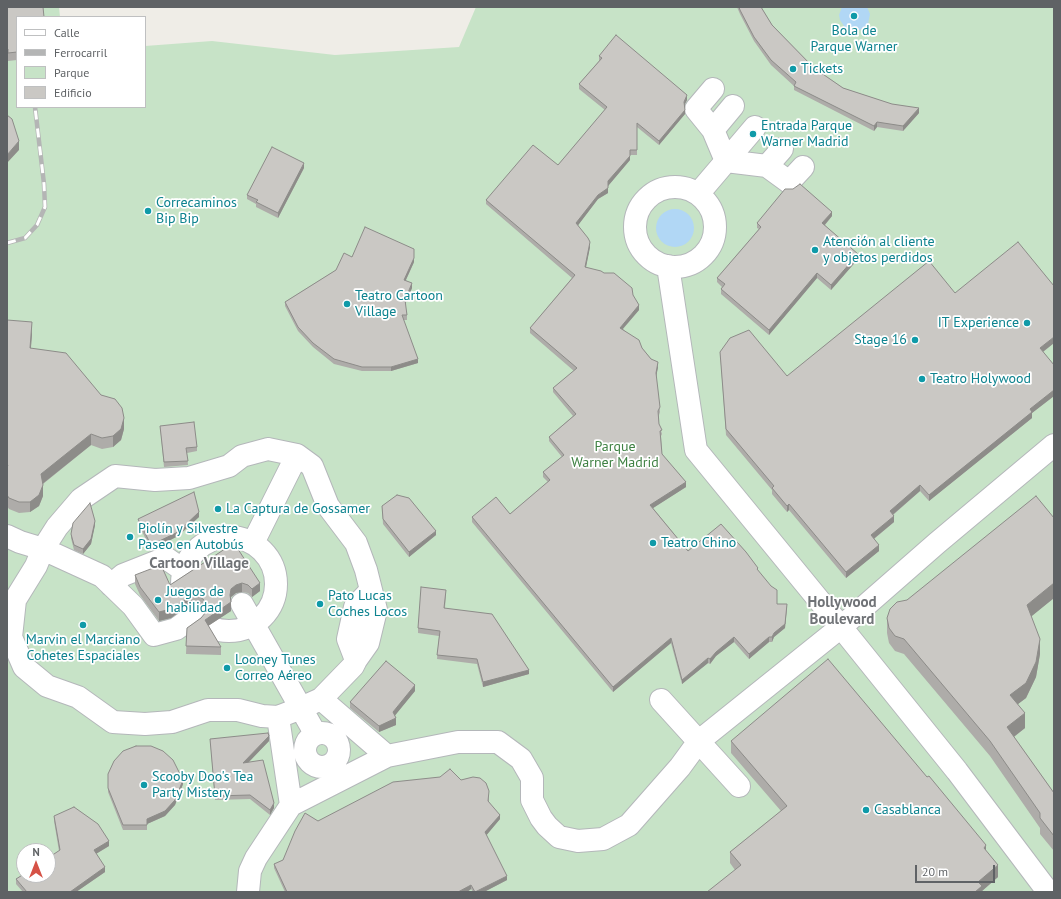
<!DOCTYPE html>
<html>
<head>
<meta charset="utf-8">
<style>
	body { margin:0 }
	#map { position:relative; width:1061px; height:899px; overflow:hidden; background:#efede7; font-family:"PT Sans",sans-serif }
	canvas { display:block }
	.frame { position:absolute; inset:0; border:8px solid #5f6265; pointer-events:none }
	.legend { position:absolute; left:16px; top:16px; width:130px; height:92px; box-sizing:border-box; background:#fff; border:1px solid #bfc0c1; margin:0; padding:5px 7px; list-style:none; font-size:12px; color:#5f6265 }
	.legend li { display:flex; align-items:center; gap:8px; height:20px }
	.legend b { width:20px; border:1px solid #bfc0c1 }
	.north { position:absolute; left:16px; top:843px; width:40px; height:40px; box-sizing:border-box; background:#fff; border:1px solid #bfc0c1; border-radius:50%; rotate:0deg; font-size:11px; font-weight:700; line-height:16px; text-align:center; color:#5f6265 }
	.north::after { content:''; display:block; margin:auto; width:14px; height:18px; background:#d65246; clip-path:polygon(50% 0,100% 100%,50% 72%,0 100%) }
	.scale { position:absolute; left:915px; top:865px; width:80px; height:18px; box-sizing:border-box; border:2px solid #5f6265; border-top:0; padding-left:5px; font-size:12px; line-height:14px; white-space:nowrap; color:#5f6265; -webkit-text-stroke:3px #fff; paint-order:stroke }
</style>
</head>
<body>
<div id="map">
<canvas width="1061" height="899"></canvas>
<div class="frame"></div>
<ul class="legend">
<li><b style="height:5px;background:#fff"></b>Calle</li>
<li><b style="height:5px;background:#b4b5b5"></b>Ferrocarril</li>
<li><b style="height:11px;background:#c7e3c7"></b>Parque</li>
<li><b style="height:11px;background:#cac8c4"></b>Edificio</li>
</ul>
<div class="north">N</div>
<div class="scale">20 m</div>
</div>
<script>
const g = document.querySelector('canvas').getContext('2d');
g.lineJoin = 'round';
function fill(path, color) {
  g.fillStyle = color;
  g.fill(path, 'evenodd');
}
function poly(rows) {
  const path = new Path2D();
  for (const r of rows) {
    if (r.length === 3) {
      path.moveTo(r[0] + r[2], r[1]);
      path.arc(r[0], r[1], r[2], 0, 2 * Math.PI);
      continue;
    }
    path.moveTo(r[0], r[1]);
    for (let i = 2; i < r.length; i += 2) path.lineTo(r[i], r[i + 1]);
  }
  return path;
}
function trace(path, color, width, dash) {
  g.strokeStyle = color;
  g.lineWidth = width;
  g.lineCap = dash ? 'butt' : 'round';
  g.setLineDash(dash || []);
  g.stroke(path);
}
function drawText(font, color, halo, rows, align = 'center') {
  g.font = font + ' "PT Sans",sans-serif';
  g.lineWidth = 3.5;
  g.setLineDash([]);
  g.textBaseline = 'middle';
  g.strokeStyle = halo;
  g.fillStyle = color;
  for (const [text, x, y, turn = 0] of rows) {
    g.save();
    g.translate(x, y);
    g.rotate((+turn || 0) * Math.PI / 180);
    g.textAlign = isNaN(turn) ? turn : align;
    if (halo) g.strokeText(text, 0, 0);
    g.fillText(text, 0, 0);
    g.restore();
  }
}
fill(poly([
	[7,7,59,7,60,17,17,17,17,107,145,107,145,46,212,41,335,55,459,47,476,7,1054,7,1054,892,7,892],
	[24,851,48,851,48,875,24,875]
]), '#c7e3c7');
fill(poly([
	[842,7,867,7,870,14,868,24,860,30,851,31,846,29,840,20,839,15],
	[675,228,19]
]), '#b1d7f5');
const minor = poly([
	[713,89,696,109,713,130],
	[733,106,713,130,726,161,767,166,782,149],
	[767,166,789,182,803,167],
	[675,227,40],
	[698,194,755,127],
	[668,266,696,450,841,627,957,771,1046,889],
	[268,449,297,455,312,466,328,506,356,543,366,570,376,610,368,643,356,660,353,666,321,699,301,708,278,717,262,716,238,710,208,710,172,722,145,724,113,722,78,697,47,686,24,667,11,637,15,600,36,566,43,549,57,527,81,499,115,476,155,480,189,478,229,466,242,456,268,449],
	[7,536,20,542,43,549,102,576,133,606,154,635,176,629,194,616],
	[229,584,47],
	[253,543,297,455],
	[111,585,123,575,166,558,183,570],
	[242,604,315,733],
	[356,660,348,639,355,607,370,591],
	[321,699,387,756],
	[661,700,739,786],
	[278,717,291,805],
	[322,750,17],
	[248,892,250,871,256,858,291,805,387,756,458,742,498,742,521,759,532,778,532,800,541,818,547,826,559,837,578,841,603,839,629,825,680,767,699,741,841,627,937,543,1054,445]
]);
trace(minor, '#b4b7ba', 24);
trace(minor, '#fff', 22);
const rail = poly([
	[7,243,25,238,37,225,45,207,44,184,35,107]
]);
trace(rail, '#b4b5b5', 4.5);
trace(rail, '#fff', 3, [9]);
fill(poly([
	[7,7,17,17,17,60,8,61,8,56,7,56],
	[737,7,761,7,772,25,814,68,843,88,919,113,903,131,877,127,874,131,794,90,794,86,771,65,754,41,740,14],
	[599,56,687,100,684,105,685,114,659,145,637,127,637,155,630,155,630,160,608,186,608,193,598,199,578,225,590,247,586,267,633,295,639,310,623,329,642,348,658,367,656,376,660,412,659,415,659,424,662,434,661,436,662,454,686,487,653,508,688,551,758,571,777,604,787,608,785,628,774,637,772,642,769,642,749,659,734,642,716,656,710,664,708,663,682,684,671,643,613,692,472,522,472,517,510,514,548,482,543,477,543,472,562,457,549,441,549,437,573,416,553,392,553,388,574,371,530,333,530,328,572,278,486,204,486,200,558,165,605,110,579,89,579,84,599,61],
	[304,168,278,218,256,207,256,204,247,199,247,195],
	[832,216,825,225,858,259,831,290,817,278,769,335,721,294,721,289,722,287,717,282,717,278,759,229,757,228,757,223],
	[414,262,406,280,412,288,405,303,407,315,407,320,403,320,418,363,391,371,362,371,334,364,313,347,298,331,285,306,285,302,336,270],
	[955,293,1054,343,1043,352,1054,365,1054,396,1032,413,1032,418,929,501,920,491,893,515,894,522,874,539,879,551,846,578,789,510,787,512,772,494,772,490,726,435,720,352,787,376],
	[7,320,32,333,31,348,124,429,121,440,113,447,102,449,91,445,43,484,43,496,39,506,30,512,19,513,9,509,7,506],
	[160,426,197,447,197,451,187,453,188,465,164,467],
	[382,506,436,535,409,557,383,524],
	[199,517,178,536,151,550,138,523,138,519],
	[1054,518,1054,598,1031,616,1040,654,1036,677,1026,698,1018,704,1025,728,1014,737,1054,793,1054,851,1040,834,1040,828,990,756,904,654,895,651,889,643,887,633,887,618,907,600],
	[95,525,91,544,83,554,74,550,71,538,71,534],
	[234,543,260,591,252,597,248,593,242,592,236,593,231,597,231,611,208,626,221,647,221,655,186,654,187,628,201,618,206,612,204,608,199,604,192,604,187,606,171,618,159,621,140,595,135,584,135,575,170,585],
	[446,594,445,608,529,674,483,687,477,664,437,659,439,636,418,633,418,628],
	[415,691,394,716,396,725,379,732,350,708,350,702],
	[210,739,269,741,249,762,274,808,270,815,250,799,215,800],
	[731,741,986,851,998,877,982,891,982,892,735,870,730,863,730,852,781,811,731,753],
	[108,774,183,784,175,805,165,816,147,824,147,830,123,830,108,792],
	[461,780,489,795,489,802,500,819,486,835,507,880,484,892,473,892,471,889,467,892,285,892,274,868,274,864,283,860,318,821],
	[54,816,109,846,96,854,105,872,76,892,23,892,16,884,16,879,59,851,54,821]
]), '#aeaca9');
fill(poly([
	[687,95,687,100,684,106,684,102],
	[919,108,919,113,903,131,903,126],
	[685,110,685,114,659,145,659,141],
	[877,122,877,127,874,131,874,126],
	[19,141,19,150,7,163,7,155],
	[630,156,630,160,608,186,608,181],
	[304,163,304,168,278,218,278,213],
	[608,188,608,193,598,199,576,228,576,223,598,195],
	[832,212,832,216,822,228,822,223],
	[590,242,590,247,585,272,585,267],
	[858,254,858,259,831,290,831,285],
	[414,258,414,262,404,284,404,280],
	[817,273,817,278,769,335,769,330],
	[412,283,412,288,405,305,405,300],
	[639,305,639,310,620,332,620,328],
	[32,322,32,333,30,359,30,348],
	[1054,337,1054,343,1040,354,1040,348],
	[418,359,418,363,391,371,391,367],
	[658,362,658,367,656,378,656,373],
	[1054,390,1054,396,1032,413,1032,418,929,501,929,495,1030,409],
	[124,418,124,429,121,440,113,447,113,436],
	[91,434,91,445,41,485,41,474],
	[686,482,686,487,650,510,650,505],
	[43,485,43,496,39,506,30,512,30,502],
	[920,485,920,491,890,517,890,511],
	[789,504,789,510,787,512,787,506],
	[199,512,199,517,178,536,151,550,151,545],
	[894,516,894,522,871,541,871,535],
	[95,521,95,525,91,544,83,554,83,549],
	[436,531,436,535,409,557,409,552],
	[879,545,879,551,846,578,846,572],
	[242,583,242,592,236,593,231,597,230,604,230,595,231,589,236,585],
	[260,583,260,591,252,597,252,589],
	[1054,583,1054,598,1027,620,1027,605],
	[192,595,192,604,187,606,171,618,159,621,159,612,187,598],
	[231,602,231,611,205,628,205,620],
	[787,604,785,628,774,637,772,642,772,637],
	[734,637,734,642,716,656,710,664,710,659,716,652],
	[769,637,769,642,749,659,749,654],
	[671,638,671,643,613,692,613,687],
	[1040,639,1040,654,1036,677,1026,698,1010,710,1010,695],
	[708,658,708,663,682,684,682,680],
	[529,670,529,674,483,687,483,682],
	[415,685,415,691,393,718,393,712],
	[1025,713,1025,728,1007,742,1007,727],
	[396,718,396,725,379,732,379,726],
	[269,736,269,741,243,768,243,763],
	[183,780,183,784,175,805,165,816,147,824,147,830,147,819],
	[274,803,274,808,270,815,270,810],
	[500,815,500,819,485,837,485,832],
	[109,841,109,846,94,855,94,850],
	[986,845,986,857,984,848],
	[998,865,998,877,982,891,982,892,974,892,978,882],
	[105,867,105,872,76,892,70,892],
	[507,876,507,880,484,892,475,892],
	[471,885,471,889,467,892,458,892]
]), '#8d8c89');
const building = poly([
	[7,7,43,7,44,17,17,17,17,52,8,53,8,49,7,49,7,7],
	[739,7,761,7,772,25,814,68,843,88,892,104,919,108,903,126,877,122,874,126,794,86,796,82,771,60,754,37,740,10,739,7],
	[616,35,687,95,684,102,685,110,659,141,637,123,637,150,630,150,630,156,608,181,608,188,598,195,576,223,588,238,590,242,585,267,601,271,604,273,614,273,632,288,633,295,639,305,620,328,639,340,642,348,651,359,658,362,656,373,660,407,658,411,659,424,662,430,660,431,662,454,686,482,650,505,688,551,721,524,746,552,758,568,757,569,771,586,777,590,777,604,787,604,785,624,774,633,772,637,769,637,749,654,734,637,716,652,710,659,708,658,682,680,671,638,613,687,472,517,496,497,510,514,550,480,543,472,564,455,549,437,576,414,553,388,577,368,530,328,575,275,486,200,533,145,558,165,607,107,579,84,602,58,599,56,616,35],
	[7,115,12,119,19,141,7,155,7,115],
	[272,147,304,163,278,213,256,202,258,200,247,195,272,147],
	[800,184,832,212,822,223,858,254,831,285,817,273,769,330,721,289,725,284,717,278,761,227,757,223,785,189,793,189,800,184],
	[365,227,414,249,414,258,404,280,412,283,405,300,407,315,402,315,418,359,391,367,362,367,334,359,313,343,298,327,285,302,336,270,344,253,352,257,365,227],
	[1018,242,1054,286,1054,337,1040,348,1054,365,1054,390,1030,409,1032,412,929,495,920,485,890,511,894,516,871,535,879,545,846,572,789,504,787,506,772,488,774,486,726,429,720,352,730,338,749,330,787,376,929,261,955,293,1018,242],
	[7,320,32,322,30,348,66,353,101,395,115,399,122,408,124,418,121,429,113,436,102,438,91,434,41,474,43,485,39,495,30,502,19,502,9,498,7,495,7,467,8,465,7,464,7,320],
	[194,422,197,447,186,448,188,461,164,462,160,426,194,422],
	[194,492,199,512,178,532,151,545,138,519,194,492],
	[397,495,409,498,436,531,409,552,383,519,382,506,397,495],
	[1036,496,1054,518,1054,583,1027,605,1040,639,1036,662,1026,683,1010,695,1025,713,1007,727,1054,793,1054,836,1040,818,1040,813,990,741,904,639,895,636,889,628,887,618,890,609,897,602,907,600,1036,496],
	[90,503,95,521,91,539,83,549,74,545,71,534,73,523,90,503],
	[234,543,260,583,252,589,248,585,242,583,236,585,231,589,230,595,231,602,205,620,221,647,186,646,187,628,201,618,206,612,206,606,204,600,199,596,192,595,187,598,171,609,159,612,140,587,135,575,161,565,170,585,234,543],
	[421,587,446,590,444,608,492,614,529,670,483,682,477,659,437,655,440,631,418,628,421,587],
	[828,659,927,777,929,776,986,845,984,848,998,865,978,882,982,886,975,892,707,892,741,865,730,852,787,806,731,741,828,659],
	[386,661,415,685,393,712,396,718,379,726,350,702,386,661],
	[268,733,269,736,243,763,263,760,274,803,270,810,250,795,215,796,210,739,268,733],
	[136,746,151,746,163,751,173,760,183,780,175,800,165,811,147,819,147,825,123,825,108,788,108,774,114,761,123,751,136,746],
	[450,769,461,780,473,777,480,778,486,783,489,791,488,801,500,815,485,832,507,876,475,892,471,885,458,892,287,892,274,864,283,860,295,831,305,813,318,821,393,782,440,777,450,769],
	[74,807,98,824,109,841,94,850,105,867,70,892,27,892,16,879,24,874,24,875,48,875,48,858,60,850,54,816,74,807]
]);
fill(building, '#cac8c4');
trace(building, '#8d8c89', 1);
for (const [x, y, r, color] of [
	[854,16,4,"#0f9aa8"],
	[793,69,4,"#0f9aa8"],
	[753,134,4,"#0f9aa8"],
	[148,211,4,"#0f9aa8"],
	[815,250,4,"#0f9aa8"],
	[347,304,4,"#0f9aa8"],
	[1027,323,4,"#0f9aa8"],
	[915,340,4,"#0f9aa8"],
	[922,379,4,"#0f9aa8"],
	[218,509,4,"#0f9aa8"],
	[130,537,4,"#0f9aa8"],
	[653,543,4,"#0f9aa8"],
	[158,600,4,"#0f9aa8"],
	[320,604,4,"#0f9aa8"],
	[83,625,4,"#0f9aa8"],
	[227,668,4,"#0f9aa8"],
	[144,785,4,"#0f9aa8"],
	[866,810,4,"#0f9aa8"]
]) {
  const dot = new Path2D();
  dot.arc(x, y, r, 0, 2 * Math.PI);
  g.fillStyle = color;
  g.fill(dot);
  trace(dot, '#fff', 1.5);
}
drawText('14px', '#0d838f', '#fff', [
	["Bola de",854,31,"center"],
	["Parque Warner",854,47,"center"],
	["Tickets",801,69],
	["Entrada Parque",761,126],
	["Warner Madrid",761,142],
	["Correcaminos",156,203],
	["Bip Bip",156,219],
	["Atención al cliente",823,242],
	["y objetos perdidos",823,258],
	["Teatro Cartoon",355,296],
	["Village",355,312],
	["IT Experience",1019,323,"right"],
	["Stage 16",907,340,"right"],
	["Teatro Holywood",930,379],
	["La Captura de Gossamer",226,509],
	["Piolín y Silvestre",138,529],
	["Paseo en Autobús",138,545],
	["Teatro Chino",661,543],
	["Juegos de",166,592],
	["habilidad",166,608],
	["Pato Lucas",328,596],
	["Coches Locos",328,612],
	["Marvin el Marciano",83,640,"center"],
	["Cohetes Espaciales",83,656,"center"],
	["Looney Tunes",235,660],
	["Correo Aéreo",235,676],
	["Scooby Doo's Tea",152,777],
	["Party Mistery",152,793],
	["Casablanca",874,810]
], 'left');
drawText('14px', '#408244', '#fff', [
	["Parque",615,447],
	["Warner Madrid",615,463]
]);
drawText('bold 15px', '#707377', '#fff', [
	["Cartoon Village",199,564],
	["Hollywood",842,603],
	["Boulevard",842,620]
]);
</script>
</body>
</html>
